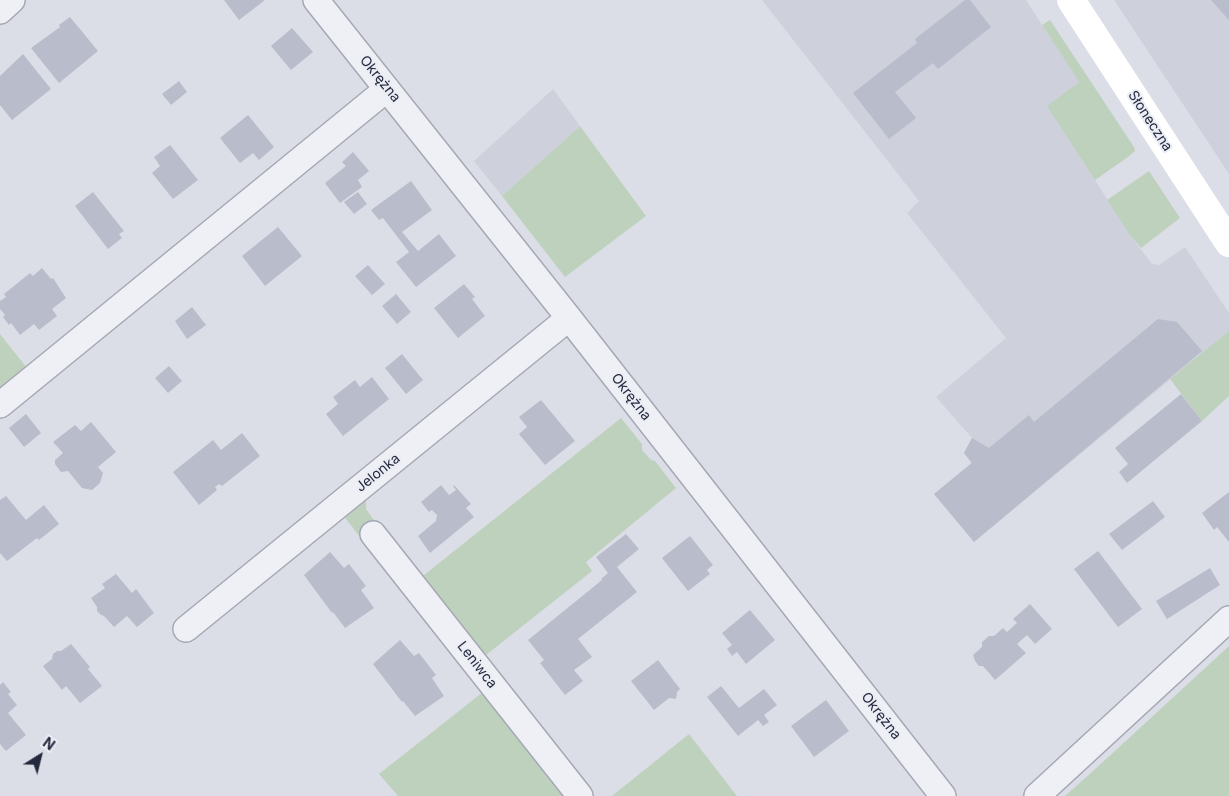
<!DOCTYPE html>
<html>
<head>
<meta charset="utf-8">
<style>
	body { margin:0 }
	#map { position:relative; width:1229px; height:796px; overflow:hidden; background:#dcdee7; font-family:Inter,sans-serif }
	canvas { display:block }
	.north { position:absolute; left:15px; top:731px; width:50px; height:50px; -webkit-text-stroke:4px #ebedf5; paint-order:stroke; rotate:36deg; font-size:14px; font-weight:700; line-height:20px; text-align:center; color:#25293e }
	.north::after { content:''; display:block; margin:auto; width:18px; height:22px; background:#25293e; clip-path:polygon(50% 0,100% 100%,50% 72%,0 100%) }
</style>
</head>
<body>
<div id="map">
<canvas width="1229" height="796"></canvas>
<div class="north">N</div>
</div>
<script>
const g = document.querySelector('canvas').getContext('2d');
g.lineJoin = 'round';
function fill(path, color) {
  g.fillStyle = color;
  g.fill(path, 'evenodd');
}
function poly(rows) {
  const path = new Path2D();
  for (const r of rows) {
    path.moveTo(r[0], r[1]);
    for (let i = 2; i < r.length; i += 2) path.lineTo(r[i], r[i + 1]);
  }
  return path;
}
function trace(path, color, width, dash) {
  g.strokeStyle = color;
  g.lineWidth = width;
  g.lineCap = dash ? 'butt' : 'round';
  g.setLineDash(dash || []);
  g.stroke(path);
}
function drawText(font, color, halo, rows, align = 'center') {
  g.font = font + ' Inter,sans-serif';
  g.lineWidth = 4;
  g.setLineDash([]);
  g.textBaseline = 'middle';
  g.strokeStyle = halo;
  g.fillStyle = color;
  for (const [text, x, y, turn = 0] of rows) {
    g.save();
    g.translate(x, y);
    g.rotate((+turn || 0) * Math.PI / 180);
    g.textAlign = isNaN(turn) ? turn : align;
    if (halo) g.strokeText(text, 0, 0);
    g.fillText(text, 0, 0);
    g.restore();
  }
}
fill(poly([
	[762,0,1026,0,1079,82,1048,106,1130,235,1152,264,1159,265,1185,247,1229,313,1229,331,974,542,934,494,971,463,964,453,972,438,936,397,1006,338,907,213,919,201],
	[1114,0,1229,0,1229,174,1206,139],
	[553,89,580,126,502,196,474,161]
]), '#ced0dc');
fill(poly([
	[1050,20,1134,147,1135,151,1128,157,1095,180,1047,106,1079,82,1042,25],
	[580,126,646,216,565,277,502,196],
	[1149,171,1180,218,1141,248,1130,235,1107,200],
	[1229,331,1229,396,1202,421,1170,379],
	[0,334,27,368,0,389],
	[621,418,642,444,642,450,651,460,655,461,676,488,586,562,592,571,481,659,419,579],
	[366,497,366,509,376,523,360,537,343,515],
	[1229,646,1229,796,1065,796,1092,772],
	[483,692,565,796,398,796,379,774],
	[689,734,737,796,612,796]
]), '#bed1bd');
fill(poly([
	[224,0,265,0,239,20],
	[965,0,970,0,991,27,938,69,933,63,895,92,916,118,889,139,853,93,917,43,915,39],
	[1211,0,1229,0,1229,20],
	[70,17,98,51,59,83,31,48,60,27,59,25],
	[292,28,313,52,291,70,271,46],
	[23,54,51,89,12,120,0,105,0,76],
	[179,81,187,92,171,105,162,94],
	[248,115,274,147,259,160,253,153,240,163,220,138],
	[170,145,198,180,173,199,152,173,160,166,154,157],
	[353,152,369,171,358,180,362,187,340,203,325,183,346,166,342,162],
	[411,181,432,210,402,232,418,251,439,234,456,256,416,287,396,262,409,252,383,218,379,220,371,210],
	[93,192,124,231,119,234,122,238,108,249,75,206],
	[358,192,367,204,354,214,344,202],
	[278,227,302,256,265,286,242,256],
	[368,265,385,284,372,295,355,276],
	[42,268,51,279,53,278,66,298,52,309,57,316,39,330,34,324,20,335,11,323,9,325,3,317,5,315,0,309,0,301,6,297,4,294,30,273,33,276],
	[464,284,475,297,472,299,485,316,458,338,434,308],
	[396,294,411,312,397,324,382,306],
	[192,307,206,325,187,339,175,321],
	[1158,319,1177,322,1202,351,974,542,934,494,972,463,964,453,972,438,989,448,1029,415,1034,422],
	[402,354,423,380,406,394,385,368],
	[169,366,182,381,168,393,155,378],
	[372,377,389,399,343,436,326,414,338,404,333,397,355,380,360,387],
	[1181,394,1202,421,1127,483,1119,472,1128,464,1115,448],
	[541,400,575,441,545,465,519,434,527,427,519,417],
	[26,414,41,433,24,447,9,428],
	[91,422,116,452,98,467,103,473,100,483,92,490,82,488,68,471,61,472,55,464,55,460,63,453,53,442,75,425,81,431],
	[242,433,260,456,222,486,219,484,215,487,217,490,199,505,173,472,213,440,221,450],
	[441,485,449,495,456,490,453,486,454,485,471,504,466,508,474,517,430,553,418,536,436,521,437,515,432,510,429,512,421,502],
	[1229,492,1229,542,1217,527,1214,530,1202,513],
	[6,496,26,520,44,505,59,524,39,540,37,538,7,561,0,553,0,500],
	[1153,501,1165,517,1122,550,1109,534],
	[626,534,639,549,617,567,637,592,578,639,592,657,574,670,583,681,565,695,540,663,544,660,528,640,602,580,601,579,608,573,596,557],
	[690,536,713,565,707,570,710,574,688,591,662,558],
	[1098,551,1142,609,1118,627,1074,569],
	[330,552,344,568,349,564,366,586,361,590,374,608,345,628,333,612,332,613,304,575],
	[1210,568,1220,585,1167,619,1156,601],
	[116,574,132,593,136,589,154,613,137,627,127,616,114,627,104,616,101,615,97,611,97,607,91,598,105,588,102,584],
	[1030,604,1052,629,1035,644,1027,635,1017,644,1026,653,995,680,983,666,979,666,975,661,973,655,982,647,982,642,989,636,994,636,1003,628,1007,632,1017,623,1013,619],
	[750,610,775,640,746,664,737,652,732,656,727,649,732,645,722,633],
	[400,640,414,656,419,653,436,675,432,678,444,696,415,716,403,701,402,702,373,664],
	[71,644,90,667,88,669,102,686,80,703,66,686,62,690,43,666,52,659,53,654,57,651,61,651],
	[658,660,680,689,677,692,676,699,669,698,654,710,631,681],
	[3,682,11,692,8,694,17,705,8,713,26,735,6,751,0,744,0,685],
	[721,686,739,708,764,689,777,705,764,715,769,722,763,726,758,720,738,736,707,697],
	[826,700,849,731,814,757,791,726]
]), '#b9bcca');
const minor = poly([
	[316,0,569,318,943,796],
	[0,11,12,0],
	[0,405,387,89],
	[373,534,580,796],
	[186,629,569,318],
	[1037,796,1229,619]
]);
trace(minor, '#a5a8b4', 28);
trace(minor, '#eff0f5', 25);
trace(poly([
	[1071,0,1229,243]
]), '#fff', 28);
drawText('14px', '#25293e', '#ebedf5', [
	["Okrężna",380,79,51],
	["Słoneczna",1150,121,57],
	["Okrężna",631,397,52],
	["Jelonka",378,473,-39],
	["Leniwca",477,665,52],
	["Okrężna",881,716,52]
]);
</script>
</body>
</html>
